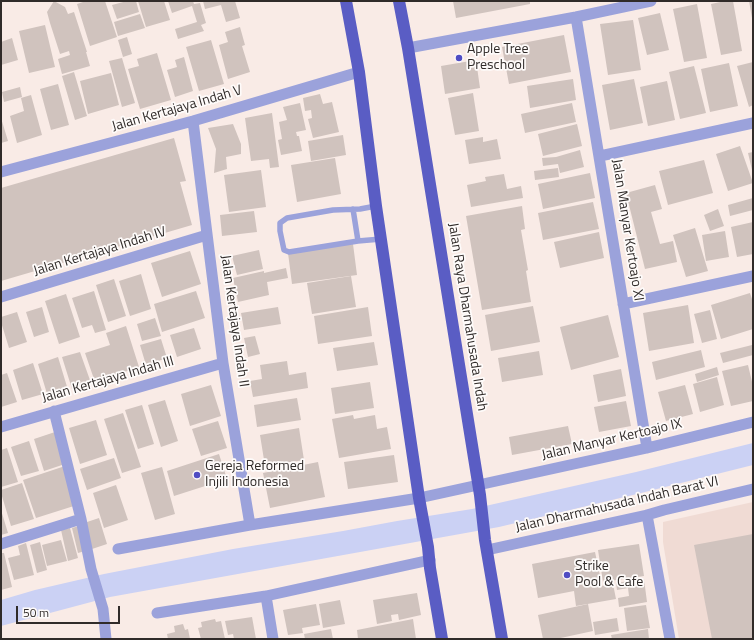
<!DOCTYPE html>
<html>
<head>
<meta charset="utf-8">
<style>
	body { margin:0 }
	#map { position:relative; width:754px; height:640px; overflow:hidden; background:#f9ebe6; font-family:"Titillium Web",sans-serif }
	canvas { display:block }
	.frame { position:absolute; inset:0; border:2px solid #302b29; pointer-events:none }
	.scale { position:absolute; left:16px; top:606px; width:104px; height:18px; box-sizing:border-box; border:2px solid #302b29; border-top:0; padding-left:5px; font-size:12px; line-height:14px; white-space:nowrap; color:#302b29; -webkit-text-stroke:3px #fefbfa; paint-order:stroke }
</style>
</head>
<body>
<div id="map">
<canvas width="754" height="640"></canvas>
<div class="frame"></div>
<div class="scale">50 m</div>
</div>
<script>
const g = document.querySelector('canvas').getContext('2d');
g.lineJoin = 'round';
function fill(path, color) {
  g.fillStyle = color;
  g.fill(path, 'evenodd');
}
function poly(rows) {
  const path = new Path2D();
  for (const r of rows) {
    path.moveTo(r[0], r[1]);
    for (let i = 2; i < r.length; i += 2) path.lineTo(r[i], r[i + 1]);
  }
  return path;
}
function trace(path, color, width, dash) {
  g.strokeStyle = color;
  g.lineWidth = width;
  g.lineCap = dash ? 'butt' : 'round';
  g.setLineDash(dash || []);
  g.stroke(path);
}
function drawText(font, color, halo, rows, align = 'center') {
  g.font = font + ' "Titillium Web",sans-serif';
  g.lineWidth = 3.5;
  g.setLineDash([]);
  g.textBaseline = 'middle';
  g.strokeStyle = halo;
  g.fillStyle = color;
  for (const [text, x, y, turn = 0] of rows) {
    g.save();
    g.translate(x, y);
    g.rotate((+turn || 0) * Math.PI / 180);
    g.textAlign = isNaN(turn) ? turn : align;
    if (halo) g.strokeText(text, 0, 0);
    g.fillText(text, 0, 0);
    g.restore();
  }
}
fill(poly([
	[753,502,753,639,679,639,663,542,663,522]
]), '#f0dbd4');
fill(poly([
	[753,443,753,465,637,494,499,527,110,597,1,626,1,600,35,590,104,574,233,549,343,531,397,521,472,509,636,472]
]), '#cbd1f4');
fill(poly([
	[54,1,65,7,68,14,74,12,87,52,86,52,90,66,62,74,58,59,70,55,69,51,60,54,50,23,47,12],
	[86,1,105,1,117,37,90,46,77,4],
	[127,1,136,1,139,12,117,19,112,5],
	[138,1,164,1,170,20,146,27],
	[168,1,193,1,194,4,200,3,206,23,201,25,204,31,178,39,175,29,197,22,192,6,172,13],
	[203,1,235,1,240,18,226,22,221,5,205,9],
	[453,1,530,1,530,4,456,18],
	[725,1,733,1,742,51,721,55,711,4],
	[749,1,753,1,753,18,752,18],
	[697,4,707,58,684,62,673,9],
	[660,13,669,50,647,55,638,18],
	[140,14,145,28,118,36,114,22],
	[633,20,641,70,608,75,600,24],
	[45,25,55,67,29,73,19,31],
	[240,27,245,45,242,46,250,72,228,79,219,45,228,42,225,32],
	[564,35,571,72,509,84,502,47],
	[127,37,132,54,123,57,118,40],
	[12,38,18,60,1,65,1,42],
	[211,40,224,84,199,91,186,47],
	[157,53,171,100,140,109,128,69,139,66,137,59],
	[184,57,193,91,175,97,167,70,177,67,175,60],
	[122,58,135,103,122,107,109,61],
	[476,60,480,88,445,94,441,66],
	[753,62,753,105,749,107,737,66],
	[729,63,738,106,710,112,701,69],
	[694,66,706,113,680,119,669,72],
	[74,72,87,116,75,120,62,76],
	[111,73,119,105,88,114,80,81],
	[573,79,576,100,530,108,527,86],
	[634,79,643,123,610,130,602,85],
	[667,81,675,120,648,126,640,87],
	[58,84,69,125,51,130,40,89],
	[20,87,22,97,4,102,2,92],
	[473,93,479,131,455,135,448,98],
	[320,94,323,104,332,102,339,132,313,138,308,119,312,118,311,110,305,111,303,98],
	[31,95,42,135,17,143,10,116,24,111,21,98],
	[300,103,306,130,296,132,297,136,299,136,302,151,281,155,278,140,282,139,279,122,287,120,283,107],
	[572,103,576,122,525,133,521,114],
	[272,113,279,167,270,168,269,159,251,161,245,118],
	[1,118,8,141,1,143],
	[233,124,241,144,241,154,226,157,227,169,214,173,216,149,208,128],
	[577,124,582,146,543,156,538,134],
	[343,135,346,155,311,161,308,141],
	[483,137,483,142,497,139,501,159,469,164,465,140],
	[174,138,186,181,180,182,192,225,1,281,1,188],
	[740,146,753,183,728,191,716,154],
	[580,150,584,167,560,173,558,164,543,166,542,158,556,157],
	[753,152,753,170,752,170,748,153],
	[335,158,341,194,297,202,291,165],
	[704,160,713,193,668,205,659,171],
	[558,168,559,177,535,180,534,171],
	[261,170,266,207,229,212,224,175],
	[590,173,595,198,543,209,538,184],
	[504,174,507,189,521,186,523,198,471,207,467,185,486,181,485,177],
	[655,185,662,209,651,212,660,244,673,241,677,262,645,269,626,193],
	[753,198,753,210,730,216,728,205],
	[593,202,599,229,543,240,538,213],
	[522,206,525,229,521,230,528,270,526,271,531,302,482,310,466,216],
	[718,209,724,226,710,231,704,215],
	[254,211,257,232,222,236,220,215],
	[753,222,753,254,737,257,731,227],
	[695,228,708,271,686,277,673,235],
	[725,231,729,257,706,261,702,235],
	[599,232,604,258,560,268,554,242],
	[353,244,357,275,292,284,288,253],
	[259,250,263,269,237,275,232,256],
	[190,251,201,284,162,297,151,263],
	[286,268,288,278,267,282,269,295,238,302,233,278,264,271,264,273],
	[141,274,151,309,130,316,119,281],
	[351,276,356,307,312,314,307,283],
	[114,279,126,316,108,322,96,285],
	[94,291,106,330,95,333,92,325,82,328,72,298],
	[196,291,205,318,162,332,154,304],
	[750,293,753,302,753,329,721,339,711,305],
	[66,294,80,337,59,344,45,301],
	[688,305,694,343,649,351,643,313],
	[533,306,540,342,491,351,485,315],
	[42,307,49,332,34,337,26,312],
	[278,307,281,324,244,330,241,313],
	[368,307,372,336,318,344,314,316],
	[710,310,717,339,702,343,694,314],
	[17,312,27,342,9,348,1,322,1,317],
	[608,315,619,357,571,370,560,327],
	[155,318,161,336,142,341,137,324],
	[126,326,139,367,95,382,85,353,110,345,106,333],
	[194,328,201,349,177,357,170,335],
	[255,336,260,354,248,357,244,338],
	[161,339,167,358,146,365,140,345],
	[374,342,378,365,337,371,333,348],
	[752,345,753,355,723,363,720,353],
	[701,350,705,367,656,380,652,362],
	[539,351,543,375,502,382,498,358],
	[80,352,91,383,72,389,62,357],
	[58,357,68,390,48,397,38,364],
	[287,361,289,375,306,372,308,388,253,397,250,381,262,379,260,365],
	[33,363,43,394,22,400,13,370],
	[748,365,753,386,753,401,731,406,722,371],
	[717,367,719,375,697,382,695,374],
	[621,369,626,396,598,402,593,375],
	[7,373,17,402,1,407,1,375],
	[717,377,724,405,700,412,693,384],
	[370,382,374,408,335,414,331,388],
	[211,385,221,416,190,426,181,394],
	[685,385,693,414,666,421,658,392],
	[297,398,301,420,257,427,254,405],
	[165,400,178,441,161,447,148,405],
	[626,401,631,426,599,432,594,407],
	[142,405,154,444,138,449,125,410],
	[123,413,141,467,122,473,104,419],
	[353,415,354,419,375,415,377,429,387,427,391,449,339,458,332,419],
	[96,420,107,455,80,464,69,428],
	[218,421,227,448,201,456,192,429],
	[568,426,572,444,512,455,509,437],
	[299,428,304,460,265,466,260,435],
	[55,432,65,464,44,471,34,439],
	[29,441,39,471,21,476,11,447],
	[7,448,18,482,1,487,1,450],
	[219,454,227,479,174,496,167,471],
	[394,455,398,482,348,489,344,462],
	[114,458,121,478,87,490,80,469],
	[318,462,325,497,270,508,263,473],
	[65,466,77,505,36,518,23,480],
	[162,467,175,514,155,520,141,473],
	[22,483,34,519,11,526,1,493,1,490],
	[116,485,128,520,104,528,93,493],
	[1,510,8,533,1,535],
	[99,518,107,544,92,549,84,523],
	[79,526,85,551,78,553,72,528],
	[70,528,78,558,68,561,61,530],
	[753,534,753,639,712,639,694,545],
	[61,540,67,561,47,566,42,545],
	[40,542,47,570,37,573,30,545],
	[26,543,34,575,14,580,8,558,20,555,18,546],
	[639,544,644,576,603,582,598,550],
	[595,552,602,585,589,588,613,584,616,599,576,606,574,591,538,598,532,564],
	[1,553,4,553,12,587,1,590],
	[644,579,647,602,619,607,618,598,629,596,628,588,617,590,616,583],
	[417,593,421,615,399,620,398,614,391,615,392,621,377,624,373,600],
	[340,600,345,624,323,628,319,604],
	[316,604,320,625,302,628,303,633,288,635,283,610],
	[588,604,593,631,556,639,543,639,538,615],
	[646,605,650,628,627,631,624,608],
	[252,617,256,639,234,639,233,634,228,635,225,621],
	[617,618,619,631,595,635,593,622],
	[215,619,216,622,221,621,225,639,201,639,198,628,202,627,201,622],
	[413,619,416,639,358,639,357,630],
	[183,624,185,630,188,629,190,639,168,639,167,634,175,632,174,626],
	[331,629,333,639,305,639,304,634],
	[648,629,649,639,612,639,611,635]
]), '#d0c3be');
trace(poly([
	[376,206,360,209,333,210,287,218,280,223,280,231,284,250,289,252,358,241,381,239],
	[353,209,358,241]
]), '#9ba2db', 5.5);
trace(poly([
	[576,17,647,448],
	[408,48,576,17,651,1],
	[193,121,223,363,250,525],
	[600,156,753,123],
	[1,172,193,121,359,72],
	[1,297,207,235],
	[623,304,753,276],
	[1,427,223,363],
	[647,515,670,639],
	[81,519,91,569,103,609,106,639],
	[1,544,81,519,54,411],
	[118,549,250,525,419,498,647,448,753,422],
	[487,550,647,515,664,510,753,489],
	[266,596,273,639],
	[157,613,266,596,430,560]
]), '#9ba2db', 11);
trace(poly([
	[346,1,359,72,376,206,419,498,428,547,430,568,442,639],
	[399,1,408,48,480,495,485,540,502,639]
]), '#5a5dc4', 12);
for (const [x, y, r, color] of [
	[459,58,4,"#4f4cc3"],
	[197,475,4,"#4f4cc3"],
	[567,575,4,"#4f4cc3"]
]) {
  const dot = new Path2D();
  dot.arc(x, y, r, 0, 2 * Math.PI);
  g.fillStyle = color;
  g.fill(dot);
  trace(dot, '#fefbfa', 1.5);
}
drawText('14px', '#302b29', '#fefbfa', [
	["Apple Tree",467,50],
	["Preschool",467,66],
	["Gereja Reformed",205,467],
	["Injili Indonesia",205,483],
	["Strike",575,567],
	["Pool & Cafe",575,583]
], 'left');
drawText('14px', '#302b29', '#fefbfa', [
	["Jalan Kertajaya Indah V",177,109,-16],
	["Jalan Manyar Kertoajo XI",627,230,81],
	["Jalan Kertajaya Indah IV",100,252,-17],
	["Jalan Raya Dharmahusada Indah",467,317,81],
	["Jalan Kertajaya Indah II",234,321,82],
	["Jalan Kertajaya Indah III",108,380,-16],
	["Jalan Manyar Kertoajo IX",612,440,-13],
	["Jalan Dharmahusada Indah Barat VI",617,505,-13]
]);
</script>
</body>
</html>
